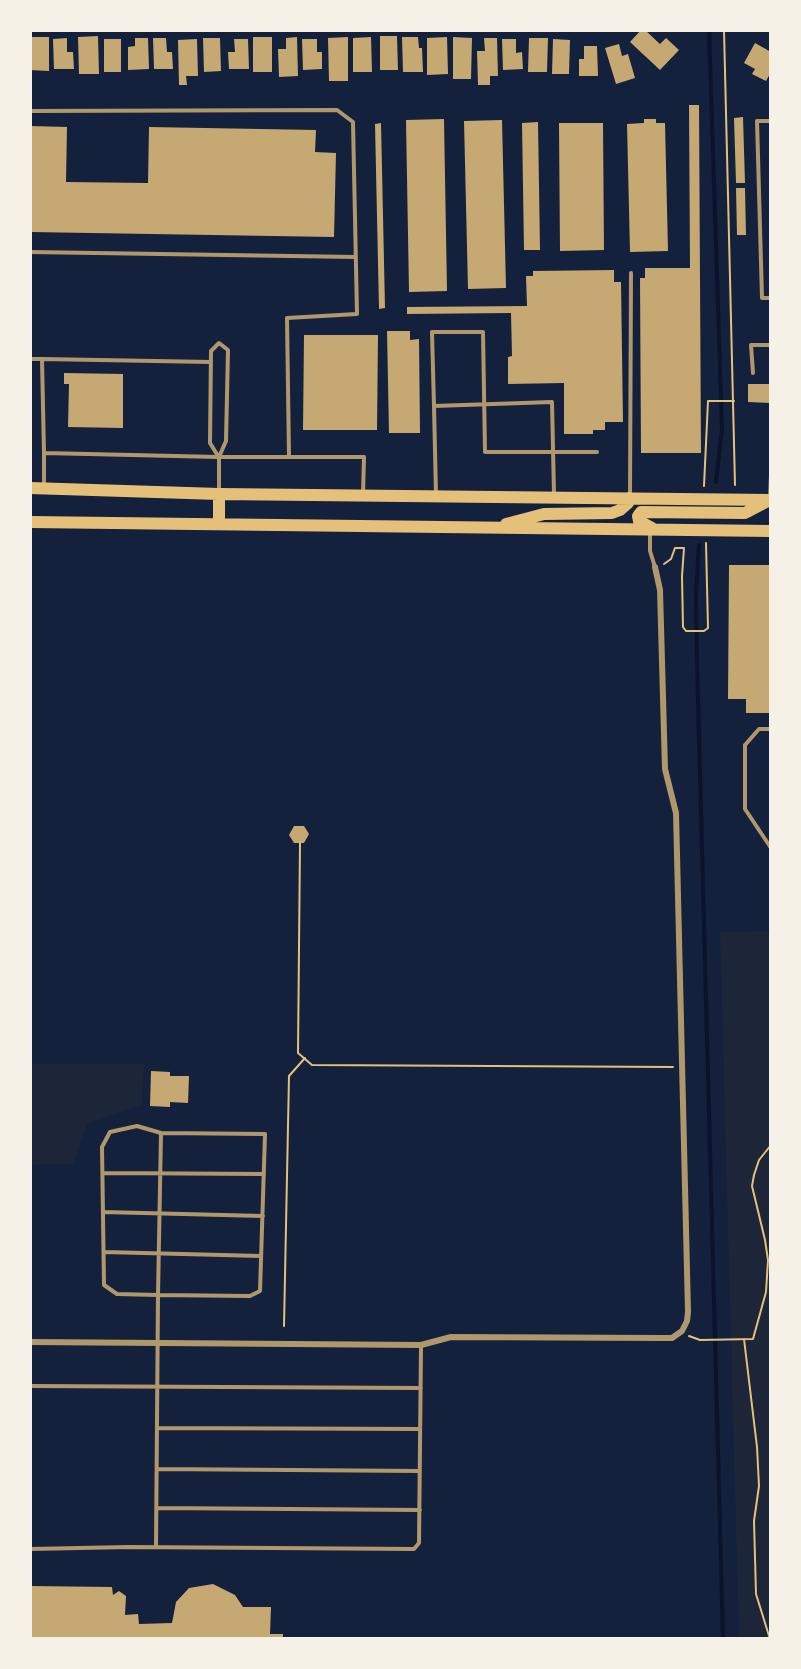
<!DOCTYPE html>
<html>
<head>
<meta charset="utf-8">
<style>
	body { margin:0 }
	#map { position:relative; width:801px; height:1669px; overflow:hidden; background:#14213d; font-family:"Work Sans",sans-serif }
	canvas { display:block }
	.frame { position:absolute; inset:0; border:32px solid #f6f1e7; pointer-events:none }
</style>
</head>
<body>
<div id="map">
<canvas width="801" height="1669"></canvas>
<div class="frame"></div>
</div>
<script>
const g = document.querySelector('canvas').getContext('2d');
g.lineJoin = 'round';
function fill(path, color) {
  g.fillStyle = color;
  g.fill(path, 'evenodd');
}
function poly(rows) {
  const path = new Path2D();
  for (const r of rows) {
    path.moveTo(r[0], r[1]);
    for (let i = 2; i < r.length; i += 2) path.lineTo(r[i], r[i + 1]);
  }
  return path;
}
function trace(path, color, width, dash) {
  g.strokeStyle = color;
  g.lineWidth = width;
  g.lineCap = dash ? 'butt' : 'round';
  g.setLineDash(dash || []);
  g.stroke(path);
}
fill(poly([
	[771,931,771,1639,739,1639,720,932],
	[30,1064,144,1064,142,1105,87,1124,74,1164,30,1165]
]), '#1d2539');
trace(poly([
	[709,30,722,429,716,482],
	[699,545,696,594,697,662,723,1639]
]), '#0b132b', 4);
fill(poly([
	[641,30,645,30,660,44,666,38,679,50,660,70,630,42],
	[98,36,99,74,79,74,78,37],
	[380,36,397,36,398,70,380,70],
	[31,37,49,37,49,71,30,70],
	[253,37,272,37,272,72,253,72],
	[297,37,298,76,279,77,278,49,286,49,286,38],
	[348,37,348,81,329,81,328,38],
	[371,37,372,72,353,72,353,38],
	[402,37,418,37,419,48,422,48,423,72,403,72],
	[447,37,448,74,427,75,427,38],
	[453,37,472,38,471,79,453,79],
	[67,38,67,52,73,52,74,69,54,69,53,39],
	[135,38,148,38,149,69,128,70,128,47,135,46],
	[153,38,166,38,167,52,172,52,173,69,154,69],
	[203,38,220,38,221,71,204,72],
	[484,38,497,38,498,76,490,76,490,85,478,85,477,51,485,51],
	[529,38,548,38,547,72,528,72],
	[104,39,121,39,121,72,104,72],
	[197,39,198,76,186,76,187,85,179,85,178,40],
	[234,39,248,39,249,69,229,69,228,52,235,52],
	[302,39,317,39,317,52,322,52,322,69,303,70],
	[502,39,516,39,516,53,522,52,523,69,503,70],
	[553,39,570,40,569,74,552,74],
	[755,43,771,52,771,72,766,81,752,74,755,69,744,63],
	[619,44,622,56,628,54,635,78,616,84,605,48],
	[584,46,597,46,598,76,579,76,579,59,584,59],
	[689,105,699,105,701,453,641,453,640,278,645,278,645,268,690,268],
	[743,117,745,183,736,183,734,118],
	[444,119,447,291,409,292,406,120],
	[644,119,656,119,656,123,665,123,668,251,630,252,627,124,644,123],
	[502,120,506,288,468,289,464,121],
	[538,122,540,250,524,250,522,123],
	[381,123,385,308,379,309,375,124],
	[559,123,603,123,604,250,560,251],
	[30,126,67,127,66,182,148,183,149,127,316,130,315,152,336,153,334,237,30,232],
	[736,188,745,188,746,235,737,235],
	[614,270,614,282,621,282,623,422,605,422,605,430,593,430,593,434,564,434,564,383,508,384,508,357,512,356,511,313,407,314,407,307,527,306,526,276,533,276,533,271],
	[387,331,410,331,410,340,419,339,420,433,389,433],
	[304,335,378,335,377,430,303,430],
	[64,373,123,374,123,428,68,427,69,384,64,384],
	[748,384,771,384,771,403,748,402],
	[729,565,771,565,770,713,746,713,746,699,728,699],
	[294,826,304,826,309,834,304,843,294,843,289,835],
	[151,1071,170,1072,170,1076,189,1076,188,1103,170,1102,170,1107,150,1106],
	[213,1584,235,1595,243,1607,271,1607,270,1634,283,1634,283,1639,30,1639,30,1586,112,1587,113,1595,119,1591,126,1596,125,1615,138,1614,139,1624,172,1623,176,1602,189,1588]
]), '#c6a872');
trace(poly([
	[724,30,735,485],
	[704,486,708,401,734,401],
	[664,564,671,559,675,548,684,548,682,576,683,627,686,631,704,631,708,628,706,543],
	[300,843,298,1053,312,1065,673,1067],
	[284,1326,289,1076,305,1058],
	[689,1336,700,1340,753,1339,766,1292,768,1260,765,1240,752,1186,754,1175,759,1160,771,1145],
	[744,1339,757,1447,759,1486,754,1521,756,1594,770,1639]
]), '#e5c07b', 2);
trace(poly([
	[30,111,337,110,353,122,357,314,287,318,289,457],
	[771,121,757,121,762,298,771,298],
	[30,252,356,257],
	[30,359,42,359,44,453],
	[42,359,211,362],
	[753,373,751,345,771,345],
	[434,406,432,332,483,332,485,452,597,452],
	[218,456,210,443,211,351,219,343,228,350,226,441,219,457,219,492],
	[44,488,44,453,219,457,364,457,363,495],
	[436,495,434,406,552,402,554,494],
	[630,495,631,273],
	[770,497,771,475],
	[650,533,650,551,655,567],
	[771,729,759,729,745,745,745,809,771,848],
	[103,1173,264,1174],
	[103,1212,263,1216],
	[104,1252,261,1256],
	[30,1386,421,1388],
	[157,1428,420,1429],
	[157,1469,420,1471],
	[157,1508,420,1510],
	[156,1547,158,1295,161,1133,137,1126,110,1132,102,1147,104,1285,117,1294,158,1295,250,1296,260,1291,265,1134,161,1133],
	[30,1549,129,1547,414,1549,419,1543,421,1346]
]), '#b1986c', 4);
trace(poly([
	[30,1342,421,1345,451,1337,661,1338,672,1338,682,1331,687,1321,688,1312,676,813,665,769,660,590,655,567]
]), '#b1986c', 6);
trace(poly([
	[30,488,219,494,771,500],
	[219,494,219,524],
	[30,522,771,531],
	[506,524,544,514,612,513,620,510,628,503,629,498],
	[652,528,639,521,638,516,641,512,745,513,766,502]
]), '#e5c07b', 12);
</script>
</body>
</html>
